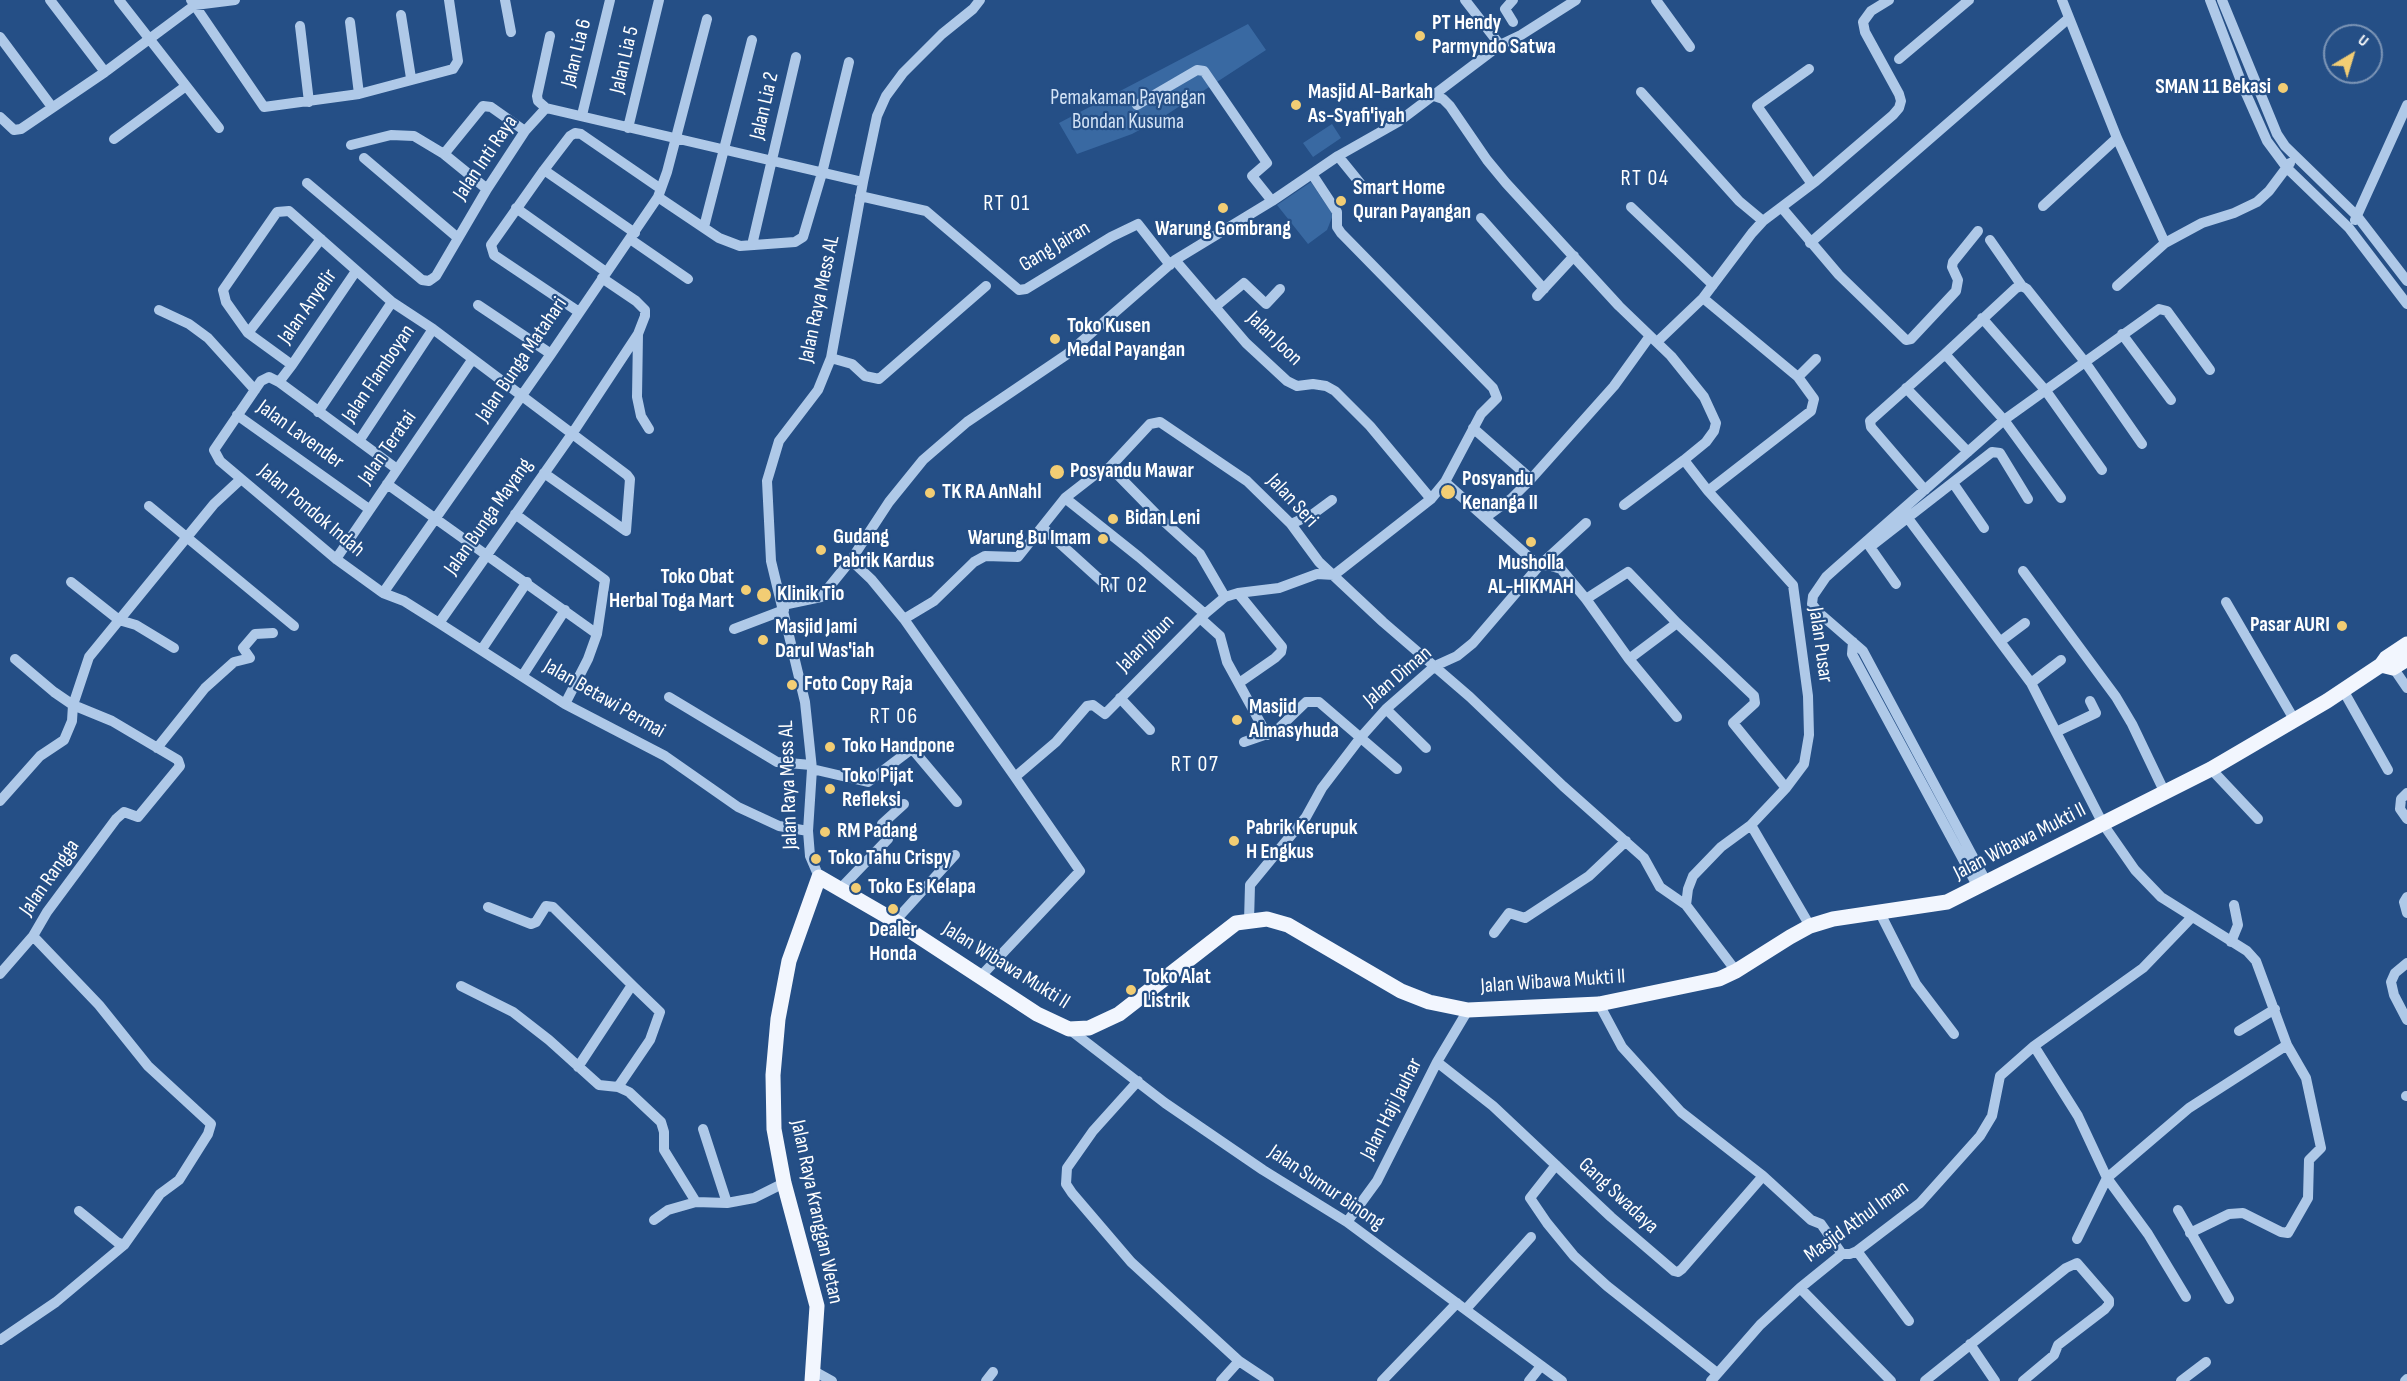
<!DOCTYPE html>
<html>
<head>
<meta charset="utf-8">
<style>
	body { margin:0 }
	#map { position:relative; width:2407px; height:1381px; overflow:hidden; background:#254f86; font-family:"Sofia Sans Condensed",sans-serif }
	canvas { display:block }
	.north { position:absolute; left:2323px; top:24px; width:60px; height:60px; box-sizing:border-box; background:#254f86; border:2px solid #7c95b6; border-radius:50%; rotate:38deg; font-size:16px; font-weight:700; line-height:24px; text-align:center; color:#fff }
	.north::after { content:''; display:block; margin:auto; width:21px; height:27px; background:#f2cd74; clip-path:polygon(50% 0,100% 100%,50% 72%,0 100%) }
</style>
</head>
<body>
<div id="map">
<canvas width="2407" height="1381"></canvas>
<div class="north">U</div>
</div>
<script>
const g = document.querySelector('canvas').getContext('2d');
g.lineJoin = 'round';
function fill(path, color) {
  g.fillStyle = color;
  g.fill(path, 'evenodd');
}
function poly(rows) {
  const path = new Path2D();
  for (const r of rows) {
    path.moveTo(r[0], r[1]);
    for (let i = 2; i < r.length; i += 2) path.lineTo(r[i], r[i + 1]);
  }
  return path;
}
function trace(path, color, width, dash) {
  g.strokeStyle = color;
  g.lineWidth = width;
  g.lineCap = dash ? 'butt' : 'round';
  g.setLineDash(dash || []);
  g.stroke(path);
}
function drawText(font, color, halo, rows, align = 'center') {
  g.font = font + ' "Sofia Sans Condensed",sans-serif';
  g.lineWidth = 4.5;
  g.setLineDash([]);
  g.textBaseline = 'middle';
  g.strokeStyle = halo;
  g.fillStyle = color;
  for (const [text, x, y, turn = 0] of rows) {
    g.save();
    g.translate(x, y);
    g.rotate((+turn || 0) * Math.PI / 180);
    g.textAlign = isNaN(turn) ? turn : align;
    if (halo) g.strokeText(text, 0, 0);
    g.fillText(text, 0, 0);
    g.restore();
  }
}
fill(poly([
	[1248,24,1266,50,1160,119,1132,134,1077,154,1059,123],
	[1332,124,1341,138,1313,157,1303,143],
	[1311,182,1333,215,1327,230,1308,244,1277,205]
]), '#3969a2');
trace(poly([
	[50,0,105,72],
	[119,0,219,128],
	[191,0,264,107,359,94,453,69,458,61,449,0],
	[505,0,511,32],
	[1465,0,1500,45],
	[1656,0,1690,47],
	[2062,0,2117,138,2165,243],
	[2210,0,2244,89,2267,141,2287,168,2349,228,2407,304],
	[2222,0,2277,134,2285,146,2357,216,2407,281],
	[401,15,411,78],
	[350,22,359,94],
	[1513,22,1505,9,1513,0],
	[300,26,309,102],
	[0,37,52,107],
	[1899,59,1969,0],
	[1809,69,1757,106,1812,184],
	[1641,92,1739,201,1763,221],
	[1431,95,1443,99,1450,106,1487,160,1506,183,1619,306,1671,356,1704,397,1716,423,1714,431,1706,442,1684,460,1708,491,1793,585,1808,696,1809,735,1804,764,1786,788,1751,825,1721,847,1693,876,1688,889,1686,905,1736,971],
	[1137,105,1197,70,1204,71,1267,163,1252,176,1272,201],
	[546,108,538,101,537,96,550,36],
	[582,115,610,0],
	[0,117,14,130,21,129,105,72,195,5,235,0],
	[628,128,659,0],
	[114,139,186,86],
	[351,145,391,135,414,136,444,154],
	[1338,156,1364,188],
	[364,158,458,238],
	[544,170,635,233],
	[1312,174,1337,212,1337,227,1341,233,1493,388,1497,398,1481,414,1445,482],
	[307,183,422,280,429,281,436,276,487,189,525,131,546,108,863,182],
	[487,189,444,154,483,106,491,107,525,131],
	[860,196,926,211,1019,290,1026,289,1111,237,1138,224,1170,265],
	[658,197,719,238,740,246,795,242,803,237,822,173,849,62],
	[2043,206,2117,138],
	[1631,207,1713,285],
	[516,208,606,272],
	[1782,208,1839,275,1906,340,1911,339,1956,291,1958,280,1952,267,1953,262,1978,231],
	[1481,218,1544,289],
	[2355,220,2407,105],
	[704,227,752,40],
	[630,239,688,279],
	[1990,240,2022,286],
	[1810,243,2069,18],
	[752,245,796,57],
	[1175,260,1246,343,1287,381,1297,386,1313,384,1326,386,1335,391,1370,426,1431,499],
	[602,278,636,301,645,310,645,316,638,334,637,397,641,416,649,429],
	[2117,286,2165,243,2202,223,2234,213,2257,202,2269,191,2290,163],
	[1537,296,1574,256],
	[1703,298,1798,377],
	[478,305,551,354],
	[1215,307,1244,283,1266,304,1280,289],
	[159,310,189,324,208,338,255,390],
	[579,312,494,255,491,245,544,170,570,136,575,133,581,134,661,189],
	[1982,318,2046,391,2102,470],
	[248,333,321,239],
	[2122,334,2171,400],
	[1657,342,1703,298,1752,233,1763,221,1816,181,1893,115,1899,108,1901,101,1899,94,1865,32,1863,22,1871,11,1889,0],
	[1945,354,2016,288,2022,286,2027,289,2085,362,2142,444],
	[831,358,852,364,865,376,879,379,986,286],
	[292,365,356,271],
	[279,382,292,365,248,333,226,302,223,290,277,212,289,211,392,302],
	[1906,388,1968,452],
	[318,412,392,302,433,329,627,475,630,479,626,531,544,473],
	[237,415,369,509],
	[1473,428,1531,479],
	[359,441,433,329],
	[1110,467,1158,516,1200,554,1225,597],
	[397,469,279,382,269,377,261,381,214,450,220,461,336,559,383,593,404,601,439,623,565,704,665,756,738,807,779,826,808,831],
	[1953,483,1984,528],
	[387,484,597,634,605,580,515,514],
	[1925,490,1871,427,1870,421,1945,354,2004,420,2061,498],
	[1708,491,1811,411,1814,399,1798,377,1816,359],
	[1065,498,1139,557,1205,614],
	[1624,505,1684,460],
	[149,506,294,626],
	[1486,517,1512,498,1531,479,1614,386,1650,336],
	[1907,517,2031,683,2103,824,2135,870,2161,897,2247,951,2256,961,2287,1045,2306,1078,2321,1148,2309,1160,2308,1198,2288,1233,2281,1232,2243,1213,2229,1214,2190,1233],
	[1291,524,1313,514,1332,500],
	[1043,528,1108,587],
	[336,559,472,360],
	[851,560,871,579,904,619,1015,777],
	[1539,566,1548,565,1561,569,1586,599,1628,572,1677,623,1754,696,1755,703,1733,723,1786,788],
	[2023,571,2116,697,2132,724,2165,793],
	[71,582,119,620,136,625,174,648],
	[1896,584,1870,547,1992,452,2000,453,2028,499],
	[383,593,551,354,658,197,667,172,707,19],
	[1238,593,1282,647,1281,652,1275,658,1239,683],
	[1586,599,1629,659,1677,717],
	[2226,602,2295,721],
	[783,605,821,597,851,560,889,502,923,460,967,422,1066,355,1175,260,1272,201,1338,156,1398,122,1500,45,1521,35,1576,0],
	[1200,618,1220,636,1227,662,1267,735],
	[904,619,934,601,974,562,985,556,1018,557,1065,498,1092,477,1110,467,1150,424,1160,422,1247,481,1291,524,1319,562,1383,622,1470,697,1563,786,1644,858,1660,887,1686,905],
	[439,623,572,434,638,334],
	[734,629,784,610],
	[2001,641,2025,623],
	[1853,642,1852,654,1978,887],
	[482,649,527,582],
	[1629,659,1677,623],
	[2390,663,2407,688],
	[523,675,565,610],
	[2031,683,2061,660],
	[2343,690,2388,770],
	[669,697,777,762,811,765],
	[1120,698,1150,730],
	[565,704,588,659,597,634],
	[1386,709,1426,748],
	[2056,732,2096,713,2090,701],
	[1244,742,1276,731,1306,702,1319,702,1397,769],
	[157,748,205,688,234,662,250,658,243,648,255,634,273,633],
	[812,769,868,782,909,751,914,751,957,802],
	[2211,769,2258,819],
	[2407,793,2401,799,2400,809,2407,819],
	[0,801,40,756,64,740,72,721,73,705,54,692,15,659],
	[1751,825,1810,926],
	[819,877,810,856,808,831,812,769,805,702,771,561,767,481,779,441,818,390,831,358,863,182,877,116,886,96,903,73,942,34,973,9,980,0],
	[1987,883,1863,651,1818,612,1812,604,1813,596,1826,577,1836,568,2004,420,2159,309,2167,311,2210,370],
	[840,889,888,839,882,824,904,804],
	[2407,897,2404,902,2407,913],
	[488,907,531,924,536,922,546,906,553,907,632,985],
	[1880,913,1916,984,1954,1034],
	[895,921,955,855],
	[1249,921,1250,885,1306,817,1322,788,1361,737,1386,709,1435,666,1457,656,1473,643,1539,566,1586,523],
	[1494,933,1509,913,1525,918,1589,876,1626,841],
	[2231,942,2238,925,2234,905],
	[2407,963,2395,973,2391,982,2394,995,2407,1020],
	[0,974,33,936],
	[981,976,1080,871,1015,777,1056,742,1087,706,1093,705,1105,714,1200,618,1225,597,1238,593,1279,588,1317,574,1334,575,1431,499,1445,482,1539,566],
	[461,986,513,1012,549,1040,599,1085,618,1087,629,1092,661,1122,664,1132,664,1150,696,1202,727,1203,754,1198,784,1183],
	[1599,1004,1622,1047,1681,1112,1763,1176,1811,1220,1821,1224,1842,1254],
	[1069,1029,1165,1103,1263,1170,1347,1222,1562,1381],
	[2239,1031,2275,1009],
	[2034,1046,2078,1116,2107,1178,2148,1234,2186,1297],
	[1437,1062,1493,1106,1611,1217,1674,1271,1678,1272,1682,1269,1763,1176],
	[578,1067,632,985,660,1012,650,1040,618,1087],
	[1138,1081,1093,1131,1067,1168,1066,1184,1072,1193,1131,1262,1239,1361,1269,1381],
	[2406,1096,2407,1096],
	[703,1129,727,1203],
	[1556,1165,1530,1198,1547,1223,1574,1256,1607,1286,1717,1373],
	[2178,1210,2229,1299],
	[79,1211,117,1242,124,1245],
	[654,1220,668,1210,696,1202],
	[1347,1222,1377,1181,1437,1062,1468,1010],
	[2077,1239,2107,1178,2189,1108,2287,1045],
	[1857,1251,1909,1321],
	[1800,1288,1891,1381],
	[1466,1309,1531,1237],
	[0,1340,56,1302,124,1245,160,1194,179,1180,208,1134,211,1124,148,1066,99,1005,33,936,47,912,116,819,124,812,138,817,180,766,178,760,112,721,73,705,89,657,214,504,241,479],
	[1970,1344,1995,1381],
	[814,1371,832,1381],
	[986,1381,993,1372],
	[1221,1381,1239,1361],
	[1382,1381,1457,1303],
	[1529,1381,1541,1366],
	[1711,1381,1760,1325,1800,1288,1842,1254,1850,1254,1857,1251,1920,1203,1980,1136,1992,1116,2000,1076,2034,1046,2143,968,2192,917],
	[1925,1381,2066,1268,2077,1263,2109,1300,2109,1304,2105,1309,2058,1345,2054,1355,2023,1381],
	[2181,1381,2206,1362],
	[2405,1381,2407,1379]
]), '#afc9e8', 10);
trace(poly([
	[2381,665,2393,668,2407,659],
	[812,1381,817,1306,784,1183,774,1129,773,1075,778,1019,789,961,819,877,895,921,1037,1014,1069,1029,1089,1028,1119,1014,1236,923,1267,919,1288,925,1401,991,1429,1002,1468,1010,1599,1004,1719,979,1736,971,1790,937,1810,926,1833,919,1947,902,2211,769,2327,701,2381,665,2386,658,2407,644]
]), '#f2f6fe', 15);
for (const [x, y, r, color] of [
	[1420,36,6,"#f2cd74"],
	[2283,88,6,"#f2cd74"],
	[1296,105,6,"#f2cd74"],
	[1341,201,6,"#f2cd74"],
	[1223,208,6,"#f2cd74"],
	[1055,339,6,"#f2cd74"],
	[1057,472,8,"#f2cd74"],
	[1448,492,8,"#f2cd74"],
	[930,493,6,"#f2cd74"],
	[1113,519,6,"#f2cd74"],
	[1103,539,6,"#f2cd74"],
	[1531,542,6,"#f2cd74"],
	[821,550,6,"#f2cd74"],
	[746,590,6,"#f2cd74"],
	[764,595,8,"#f2cd74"],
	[2342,626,6,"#f2cd74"],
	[763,640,6,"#f2cd74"],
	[792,685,6,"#f2cd74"],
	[1237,720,6,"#f2cd74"],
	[830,747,6,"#f2cd74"],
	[830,789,6,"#f2cd74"],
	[825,832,6,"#f2cd74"],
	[1234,841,6,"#f2cd74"],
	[816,859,6,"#f2cd74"],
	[856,888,6,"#f2cd74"],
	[893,909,6,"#f2cd74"],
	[1131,990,6,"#f2cd74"]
]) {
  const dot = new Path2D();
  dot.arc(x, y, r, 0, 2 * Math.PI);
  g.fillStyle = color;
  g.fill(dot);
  trace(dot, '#254f86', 2);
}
drawText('bold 21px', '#fff', '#254f86', [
	["PT Hendy",1432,24],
	["Parmyndo Satwa",1432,48],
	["SMAN 11 Bekasi",2271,88,"right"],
	["Masjid Al-Barkah",1308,93],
	["As-Syafi'iyah",1308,117],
	["Smart Home",1353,189],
	["Quran Payangan",1353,213],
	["Warung Gombrang",1223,230,"center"],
	["Toko Kusen",1067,327],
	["Medal Payangan",1067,351],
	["Posyandu Mawar",1070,472],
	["Posyandu",1462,480],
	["Kenanga II",1462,504],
	["TK RA AnNahl",942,493],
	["Bidan Leni",1125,519],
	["Gudang",833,538],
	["Pabrik Kardus",833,562],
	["Warung Bu Imam",1091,539,"right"],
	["Musholla",1531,564,"center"],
	["AL-HIKMAH",1531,588,"center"],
	["Toko Obat",734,578,"right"],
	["Herbal Toga Mart",734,602,"right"],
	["Klinik Tio",777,595],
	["Pasar AURI",2330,626,"right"],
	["Masjid Jami",775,628],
	["Darul Was'iah",775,652],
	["Foto Copy Raja",804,685],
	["Masjid",1249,708],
	["Almasyhuda",1249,732],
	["Toko Handpone",842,747],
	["Toko Pijat",842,777],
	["Refleksi",842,801],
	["Pabrik Kerupuk",1246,829],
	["H Engkus",1246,853],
	["RM Padang",837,832],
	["Toko Tahu Crispy",828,859],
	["Toko Es Kelapa",868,888],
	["Dealer",893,931,"center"],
	["Honda",893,955,"center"],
	["Toko Alat",1143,978],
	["Listrik",1143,1002]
], 'left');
drawText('21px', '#fff', '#254f86', [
	["Jalan Lia 6",577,53,-76],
	["Jalan Lia 5",625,60,-77],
	["Jalan Lia 2",765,106,-77],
	["Jalan Inti Raya",486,158,-56],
	["Gang Jairan",1055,247,-31],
	["Jalan Raya Mess AL",820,299,-78],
	["Jalan Anyelir",308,307,-55],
	["Jalan Joon",1274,339,44],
	["Jalan Bunga Matahari",522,360,-56],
	["Jalan Flamboyan",379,374,-56],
	["Jalan Lavender",300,435,36],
	["Jalan Teratai",388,448,-55],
	["Jalan Seri",1292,501,47],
	["Jalan Pondok Indah",311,511,40],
	["Jalan Bunga Mayang",489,517,-55],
	["Jalan Jibun",1146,644,-45],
	["Jalan Pusar",1820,645,82],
	["Jalan Diman",1398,677,-40],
	["Jalan Betawi Permai",604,699,30],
	["Jalan Raya Mess AL",789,785,-92],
	["Jalan Wibawa Mukti II",2020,842,-27],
	["Jalan Rangga",50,878,-55],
	["Jalan Wibawa Mukti II",1006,966,32],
	["Jalan Wibawa Mukti II",1553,982,-4],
	["Jalan Haji Jauhar",1392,1109,-63],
	["Jalan Sumur Binong",1326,1188,34],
	["Gang Swadaya",1618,1196,43],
	["Jalan Raya Kranggan Wetan",816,1212,78],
	["Masjid Athul Iman",1857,1222,-36]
]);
drawText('21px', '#d3e3f6', '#254f86', [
	["Pemakaman Payangan",1128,99],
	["Bondan Kusuma",1128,123]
]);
g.letterSpacing = '1.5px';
drawText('22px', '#fff', '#254f86', [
	["RT 04",1645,179],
	["RT 01",1007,204],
	["RT 02",1124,586],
	["RT 06",894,717],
	["RT 07",1195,765]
]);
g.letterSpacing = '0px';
</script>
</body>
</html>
